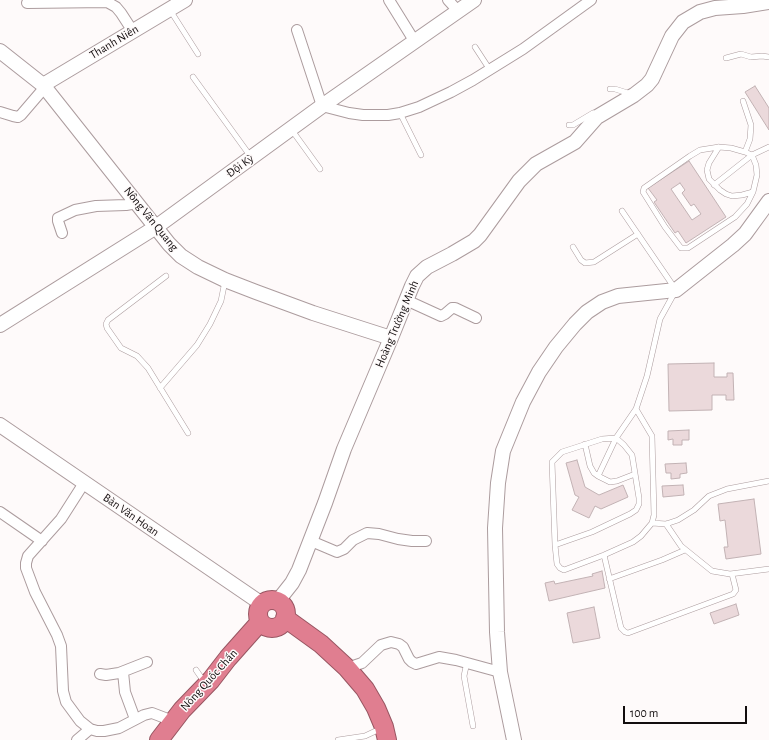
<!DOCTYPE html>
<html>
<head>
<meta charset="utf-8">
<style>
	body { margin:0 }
	#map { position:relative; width:769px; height:740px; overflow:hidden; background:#fefafa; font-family:"Alegreya Sans",sans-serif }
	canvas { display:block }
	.scale { position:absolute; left:623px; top:706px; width:124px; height:18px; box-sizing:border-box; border:2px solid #120d0e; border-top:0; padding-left:5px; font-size:12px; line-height:14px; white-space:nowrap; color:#120d0e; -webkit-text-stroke:3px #fefafa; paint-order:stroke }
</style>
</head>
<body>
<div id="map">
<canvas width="769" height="740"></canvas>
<div class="scale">100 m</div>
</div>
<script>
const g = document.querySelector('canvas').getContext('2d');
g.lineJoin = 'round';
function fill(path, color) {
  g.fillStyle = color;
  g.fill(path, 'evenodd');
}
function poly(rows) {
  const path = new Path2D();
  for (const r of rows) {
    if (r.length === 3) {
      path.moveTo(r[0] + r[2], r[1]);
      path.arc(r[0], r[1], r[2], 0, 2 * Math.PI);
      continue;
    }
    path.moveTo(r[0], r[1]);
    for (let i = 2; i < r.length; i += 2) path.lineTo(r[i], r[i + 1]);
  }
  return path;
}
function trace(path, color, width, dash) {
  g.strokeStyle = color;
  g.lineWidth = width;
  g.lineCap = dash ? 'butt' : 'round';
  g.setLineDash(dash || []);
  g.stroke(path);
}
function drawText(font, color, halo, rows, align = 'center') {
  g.font = font + ' "Alegreya Sans",sans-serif';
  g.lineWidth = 3;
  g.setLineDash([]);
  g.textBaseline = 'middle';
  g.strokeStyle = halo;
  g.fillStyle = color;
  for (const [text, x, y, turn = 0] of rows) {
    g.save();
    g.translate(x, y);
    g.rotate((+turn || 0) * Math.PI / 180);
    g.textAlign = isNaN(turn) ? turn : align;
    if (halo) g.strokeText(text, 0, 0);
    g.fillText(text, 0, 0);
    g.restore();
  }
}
const building = poly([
	[755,86,769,108,769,130,745,92,755,86],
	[689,161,726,217,686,243,678,231,675,233,654,202,657,200,648,188,689,161],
	[680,183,685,190,682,193,691,206,694,204,701,214,692,220,671,189,680,183],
	[714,363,714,377,727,377,727,373,733,373,734,400,726,400,726,395,712,395,712,410,669,411,668,364,714,363],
	[689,430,689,440,682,440,682,445,673,445,673,439,668,440,668,431,689,430],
	[577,460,585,487,599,495,623,485,628,497,601,509,595,506,589,518,572,510,579,497,575,495,566,463,577,460],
	[686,463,687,473,680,474,680,478,671,479,671,473,666,473,665,464,686,463],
	[683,485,684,495,663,497,662,486,683,485],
	[754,499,761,554,726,559,724,547,728,547,725,520,720,521,718,504,754,499],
	[602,571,605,588,549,601,545,583,554,581,555,584,593,576,592,574,602,571],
	[736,604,739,615,714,624,710,613,736,604],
	[594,607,600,638,573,643,567,613,594,607]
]);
fill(building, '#ebd9db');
trace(building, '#c2b2b4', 1);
const lane = poly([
	[170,10,198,54],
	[475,47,490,70],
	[726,58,741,54,751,57,762,56,769,57],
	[193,77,251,157],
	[610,89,615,89,631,94],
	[743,101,751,125,750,139,745,152],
	[400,113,421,155],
	[569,125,573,125,593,113],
	[291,129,320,169],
	[719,147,731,148,745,152,752,155,756,165,757,175,753,192,747,204,735,217,688,248,681,248,665,227,643,192,644,188,690,156,700,150,719,147],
	[719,147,709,163,707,170,709,179,720,190,726,194,732,196,742,195,753,192],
	[714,185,752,155,769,147],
	[573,247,581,260,585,263,594,262,638,234],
	[166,276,108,320,106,324,107,328,121,348,137,356,148,368,188,433],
	[160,388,197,345,210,324,221,301,225,281],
	[585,444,590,466,594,473,598,476,610,482,617,481,635,474],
	[598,476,616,438,636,409,647,376,660,319,676,290,622,211],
	[652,523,666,524,678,520,694,510,709,496,727,489,769,481],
	[666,524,681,546,712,571,730,574,769,569],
	[555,545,592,532,630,514,636,510,639,504,639,498,632,455,624,445,616,438,602,439,562,452,552,462,555,545,557,564,560,568,564,570,604,555,633,542,641,536,652,523,654,515,652,436,636,409],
	[604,555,621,628,625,632,628,633,733,594,736,590,732,574],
	[609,579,662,560,685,550],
	[467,662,464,676,473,726],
	[196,670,205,683],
	[338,740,365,736,382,728]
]);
const street = poly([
	[389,0,415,42],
	[448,0,458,11],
	[27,3,107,2,116,7,121,13,132,30],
	[297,30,322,106,349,113,363,115,388,115,400,113,419,107,451,92,473,80,523,49,591,0],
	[0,112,13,116,18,117,21,115,45,87],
	[62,233,58,221,58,218,75,210,96,206,126,205,137,203],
	[406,300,441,316,445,314,452,308,455,308,476,318],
	[84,483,61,519,28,556,26,563,26,568,35,592,57,635,61,646,63,691,66,702,80,721,90,729,97,731,104,731,119,728,144,715,152,713,173,721],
	[0,512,42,541],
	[311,541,337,552,344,549,353,540,367,533,379,534,398,539,412,541,426,541],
	[347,668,362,663,381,645,391,642,399,644,403,647,409,659,412,662,416,664,439,657,456,660,500,672],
	[123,672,125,692,135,719],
	[100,674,106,675,119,673,147,662],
	[77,740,90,729]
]);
const secondary = poly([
	[0,51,43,85,169,244,181,256,198,267,225,280,256,292,313,313,391,338],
	[43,85,185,0],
	[0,325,156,227,322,106,474,0],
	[0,425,262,604],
	[277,602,292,583,299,570,325,503,344,449,391,338,412,286,417,276,427,267,452,254,474,241,480,235,519,181,536,164,575,142,597,117,634,95,647,85,652,79,672,36,683,22,700,12,715,8,743,6,769,2],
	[514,740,500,672,497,632,495,528,498,483,503,451,523,402,539,372,556,347,575,324,587,312,602,302,618,296,676,290,733,245,745,234,769,201]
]);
const highway = poly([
	[272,614,14],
	[285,618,321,644,347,668,365,689,376,708,384,727,387,740],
	[159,740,182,710,211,680,228,658,260,622]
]);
trace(lane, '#ac9c9e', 6);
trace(street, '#ac9c9e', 12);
trace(secondary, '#ac9c9e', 16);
trace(highway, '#985662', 20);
trace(lane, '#fff', 5);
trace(street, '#fff', 10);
trace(secondary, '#fff', 14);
trace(highway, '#e07e90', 18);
drawText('12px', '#120d0e', '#fefafa', [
	["Thanh Niên",114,42,-31],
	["Đội Kỳ",240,166,-36],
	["Nông Văn Quang",151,219,51],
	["Hoàng Trường Minh",397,324,-67],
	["Bàn Văn Hoan",131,515,35],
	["Nông Quốc Chấn",209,680,-48]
]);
</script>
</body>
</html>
